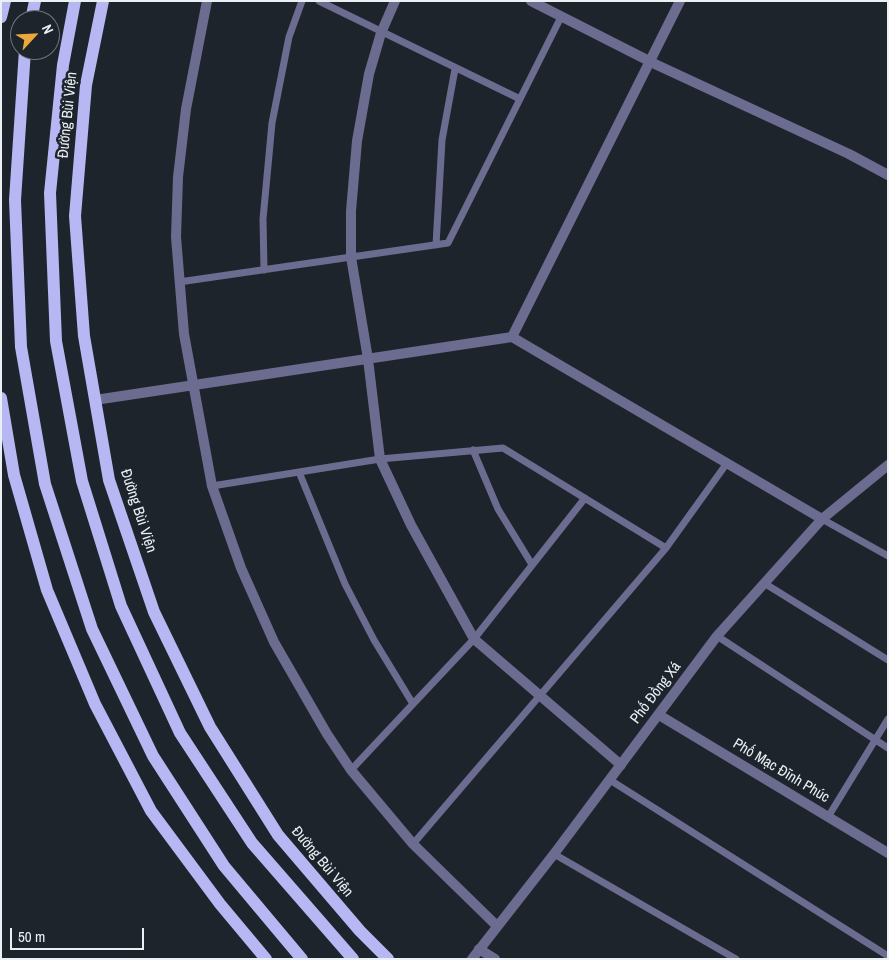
<!DOCTYPE html>
<html>
<head>
<meta charset="utf-8">
<style>
	body { margin:0 }
	#map { position:relative; width:889px; height:960px; overflow:hidden; background:#1e242c; font-family:"Archivo Narrow",sans-serif }
	canvas { display:block }
	.frame { position:absolute; inset:0; border:2px solid #ebf0f5; pointer-events:none }
	.north { position:absolute; left:10px; top:10px; width:50px; height:50px; box-sizing:border-box; background:#1e242c; border:1px solid #70767c; border-radius:50%; rotate:65deg; font-size:14px; font-weight:700; line-height:20px; text-align:center; color:#ebf0f5 }
	.north::after { content:''; display:block; margin:auto; width:18px; height:22px; background:#eda83b; clip-path:polygon(50% 0,100% 100%,50% 72%,0 100%) }
	.scale { position:absolute; left:10px; top:928px; width:134px; height:22px; box-sizing:border-box; border:2px solid #ebf0f5; border-top:0; padding-left:6px; font-size:15px; line-height:18px; white-space:nowrap; color:#ebf0f5; -webkit-text-stroke:4px #1e242c; paint-order:stroke }
</style>
</head>
<body>
<div id="map">
<canvas width="889" height="960"></canvas>
<div class="frame"></div>
<div class="north">N</div>
<div class="scale">50 m</div>
</div>
<script>
const g = document.querySelector('canvas').getContext('2d');
g.lineJoin = 'round';
function poly(rows) {
  const path = new Path2D();
  for (const r of rows) {
    path.moveTo(r[0], r[1]);
    for (let i = 2; i < r.length; i += 2) path.lineTo(r[i], r[i + 1]);
  }
  return path;
}
function trace(path, color, width, dash) {
  g.strokeStyle = color;
  g.lineWidth = width;
  g.lineCap = dash ? 'butt' : 'round';
  g.setLineDash(dash || []);
  g.stroke(path);
}
function drawText(font, color, halo, rows, align = 'center') {
  g.font = font + ' "Archivo Narrow",sans-serif';
  g.lineWidth = 5;
  g.setLineDash([]);
  g.textBaseline = 'middle';
  g.strokeStyle = halo;
  g.fillStyle = color;
  for (const [text, x, y, turn = 0] of rows) {
    g.save();
    g.translate(x, y);
    g.rotate((+turn || 0) * Math.PI / 180);
    g.textAlign = isNaN(turn) ? turn : align;
    if (halo) g.strokeText(text, 0, 0);
    g.fillText(text, 0, 0);
    g.restore();
  }
}
trace(poly([
	[319,1,520,99],
	[436,245,442,140,455,69],
	[264,270,263,219,272,123,289,37,302,1],
	[179,282,448,243,561,17],
	[473,450,498,509,531,563],
	[299,472,345,584,374,640,413,704],
	[212,486,380,459,503,448,666,548],
	[822,519,888,556],
	[764,583,888,660],
	[717,636,888,748],
	[351,770,474,639,585,498],
	[610,780,888,956],
	[828,817,888,719],
	[413,844,666,548,727,463],
	[554,854,736,959]
]), '#6c6c90', 7);
trace(poly([
	[207,1,186,109,178,177,176,237,184,334,212,486,241,568,274,642,327,734,351,770,413,844,497,926],
	[395,1,381,33,369,74,357,141,351,211,351,257,368,359,380,459,411,525,474,639,621,765],
	[531,1,657,65,849,154,888,175],
	[680,1,512,337,822,519],
	[95,400,512,337],
	[659,715,888,853],
	[479,949,495,959]
]), '#6c6c90', 10);
trace(poly([
	[472,959,554,854,717,636,822,519,888,465]
]), '#6c6c90', 10);
trace(poly([
	[75,1,63,65,50,193,56,341,82,481,121,606,180,733,252,843,353,959],
	[103,1,86,85,75,216,84,336,109,480,154,612,210,727,278,835,360,931,388,959],
	[1,17,5,1],
	[31,20,35,1],
	[25,50,15,200,21,347,45,484,92,629,153,756,224,866,302,959],
	[1,398,14,475,47,590,95,704,151,811,220,904,266,959]
]), '#b7b7f3', 12);
drawText('15px', '#ebf0f5', '#1e242c', [
	["Đường Bùi Viện",68,115,-84],
	["Đường Bùi Viện",138,511,72],
	["Phố Đồng Xá",656,693,-53],
	["Phố Mạc Đĩnh Phúc",781,771,31],
	["Đường Bùi Viện",322,862,50]
]);
</script>
</body>
</html>
